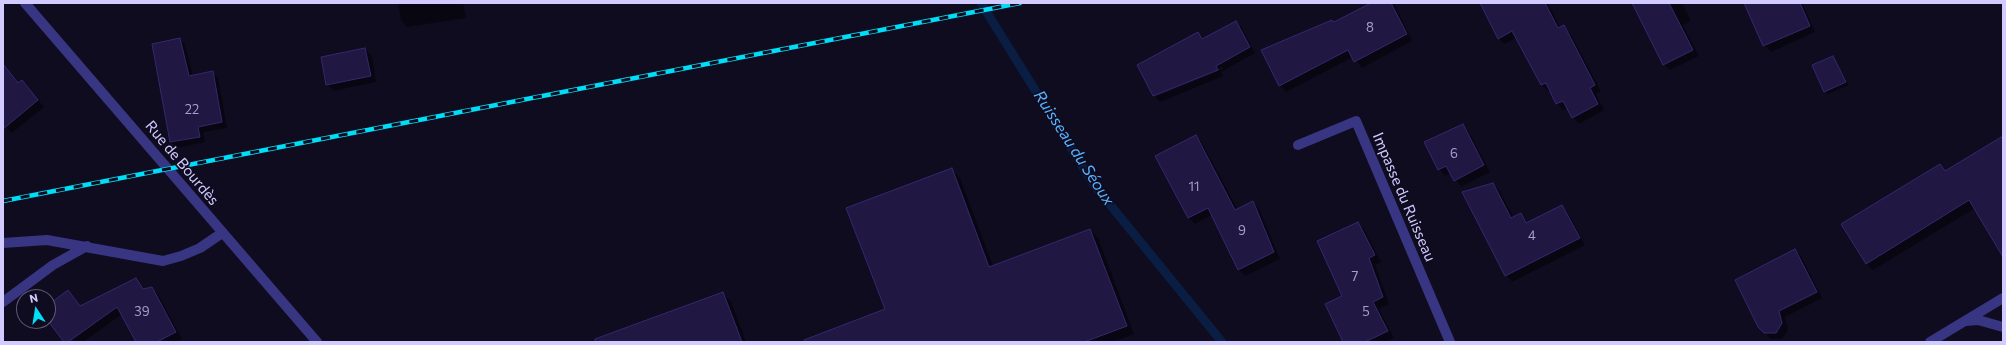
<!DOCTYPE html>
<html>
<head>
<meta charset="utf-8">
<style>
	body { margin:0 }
	#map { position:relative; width:2006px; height:345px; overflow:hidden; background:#0f0c20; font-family:Commissioner,sans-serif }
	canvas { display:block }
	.frame { position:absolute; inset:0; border:4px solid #d1cbff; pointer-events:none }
	.north { position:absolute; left:16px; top:289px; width:40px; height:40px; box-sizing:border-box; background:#0f0c20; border:1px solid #5d5879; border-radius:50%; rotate:348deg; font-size:11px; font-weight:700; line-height:16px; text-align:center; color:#d1cbff }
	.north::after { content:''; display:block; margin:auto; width:14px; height:18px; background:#00ddf6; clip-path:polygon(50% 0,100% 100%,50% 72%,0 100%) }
</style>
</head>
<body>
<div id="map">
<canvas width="2006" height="345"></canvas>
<div class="frame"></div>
<div class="north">N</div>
</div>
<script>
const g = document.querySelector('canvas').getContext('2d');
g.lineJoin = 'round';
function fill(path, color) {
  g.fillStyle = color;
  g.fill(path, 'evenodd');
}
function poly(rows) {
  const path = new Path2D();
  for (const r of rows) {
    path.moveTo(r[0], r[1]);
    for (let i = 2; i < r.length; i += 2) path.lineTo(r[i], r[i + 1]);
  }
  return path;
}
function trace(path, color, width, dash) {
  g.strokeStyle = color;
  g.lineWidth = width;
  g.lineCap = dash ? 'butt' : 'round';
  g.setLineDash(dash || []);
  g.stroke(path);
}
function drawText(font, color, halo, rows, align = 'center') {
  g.font = font + ' Commissioner,sans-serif';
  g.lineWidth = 3.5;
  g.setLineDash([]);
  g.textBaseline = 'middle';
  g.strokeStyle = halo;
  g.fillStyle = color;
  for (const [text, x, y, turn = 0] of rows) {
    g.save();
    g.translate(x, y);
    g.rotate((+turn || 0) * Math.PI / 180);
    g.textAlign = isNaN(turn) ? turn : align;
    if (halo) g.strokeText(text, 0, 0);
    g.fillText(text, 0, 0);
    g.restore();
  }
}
fill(poly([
	[398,3,463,3,466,18,407,27,401,20],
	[1373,3,1394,3,1412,41,1362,68,1353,57,1286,92,1280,85,1334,23],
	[1488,3,1548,3,1560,28,1564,26,1570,33,1601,91,1596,94,1604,110,1579,124,1573,117,1568,108,1563,110,1557,103,1550,90,1548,91,1542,85,1516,38,1505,44,1498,38],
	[1633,3,1682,3,1691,21,1683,25,1699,56,1670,70,1664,64],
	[1745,3,1802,3,1815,32,1771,52,1764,45],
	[1236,22,1242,28,1255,53,1221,72,1223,76,1160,102,1155,97,1223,69,1222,67,1154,96,1139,65,1198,33,1204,39],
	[180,39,185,45,193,76,212,72,218,78,227,128,203,132,205,142,177,148,171,142,153,45],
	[365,49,372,56,376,82,333,91,327,84],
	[1833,57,1849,85,1828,94,1824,91],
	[5,68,19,84,28,88,44,107,12,133,3,124,3,70],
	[1463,125,1469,132,1490,172,1461,187,1451,173,1445,176,1439,169],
	[1196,136,1202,143,1238,210,1253,202,1259,209,1280,259,1245,276,1238,269,1212,215,1195,224,1189,218],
	[2003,137,2003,234,1975,208,1873,270,1866,264,1940,165,1946,172],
	[952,170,960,178,993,266,1090,230,1098,238,1134,334,1113,342,800,342,886,310],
	[1493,184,1499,190,1514,218,1521,215,1528,223,1562,206,1568,213,1585,245,1512,282,1506,275],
	[1358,223,1364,229,1381,262,1375,265,1389,304,1379,309,1394,338,1385,342,1344,342,1343,296],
	[1795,250,1801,256,1822,298,1785,317,1788,330,1782,339,1771,339,1759,326],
	[136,279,145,290,151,288,158,294,182,339,175,342,137,342,122,314,83,342,65,342,48,319,48,306,68,291,81,307],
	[722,293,731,301,746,342,642,342]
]), '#0007');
trace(poly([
	[981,3,1094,185,1222,342]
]), '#091e42', 9);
const building = poly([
	[1371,3,1391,3,1407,34,1354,62,1348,50,1279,86,1261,50,1332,20,1334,22,1371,3],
	[1480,3,1545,3,1558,28,1564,25,1595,85,1590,88,1598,104,1572,118,1563,101,1556,104,1546,83,1541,85,1512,31,1498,39,1480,3],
	[1632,3,1669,3,1693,50,1663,65,1632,3],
	[1744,3,1800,3,1810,26,1763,46,1744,3],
	[1236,21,1250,47,1216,66,1218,70,1153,96,1137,65,1198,32,1202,39,1236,21],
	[180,38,189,76,213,71,222,122,198,127,200,137,170,142,152,44,180,38],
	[365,48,371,76,326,85,321,57,365,48],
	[1833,56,1846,82,1824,92,1812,65,1833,56],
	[3,64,18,83,22,80,38,100,3,129,3,64],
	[1463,124,1484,165,1454,181,1446,166,1438,170,1424,142,1463,124],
	[1196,135,1235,210,1253,201,1274,252,1238,270,1208,208,1188,218,1155,156,1196,135],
	[2003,136,2003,257,1969,200,1866,264,1841,224,1940,164,1945,171,2003,136],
	[952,168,989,267,1090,229,1127,326,1084,342,805,342,804,340,885,309,846,208,952,168],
	[1493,183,1511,218,1521,213,1526,223,1562,205,1580,238,1505,276,1462,192,1493,183],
	[1358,222,1375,255,1369,258,1383,297,1373,302,1388,331,1365,342,1343,342,1325,304,1342,296,1317,241,1358,222],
	[1795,249,1817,292,1779,311,1782,323,1776,333,1764,333,1758,327,1735,280,1795,249],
	[136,278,143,289,152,287,176,332,157,342,136,342,117,307,68,342,64,342,48,321,48,305,68,290,80,306,136,278],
	[723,292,742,342,595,342,595,339,723,292]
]);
fill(building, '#201742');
trace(building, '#36286f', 1);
trace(poly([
	[25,3,317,342],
	[1298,145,1356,121,1450,342],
	[3,243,47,240,163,261,181,256,200,248,222,233],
	[3,302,53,265,87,246],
	[1966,321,1978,320,2003,327],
	[1930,342,2003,298]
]), '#383582', 10);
const rail = poly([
	[3,201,1020,3]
]);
trace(rail, '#00ddf6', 4.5);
trace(rail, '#0f0c20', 3, [9]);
drawText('13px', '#a59ed0', null, [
	["8",1370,28],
	["22",192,110],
	["6",1454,154],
	["11",1194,187],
	["9",1242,231],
	["4",1532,236],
	["7",1355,277],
	["39",142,312],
	["5",1366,312]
]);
drawText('15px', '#d1cbff', '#0f0c20', [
	["Rue de Bourdès",182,163,50],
	["Impasse du Ruisseau",1404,197,67]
]);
drawText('italic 16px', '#59b2ff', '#0f0c20', [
	["Ruisseau du Séoux",1074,148,57]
]);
</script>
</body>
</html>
